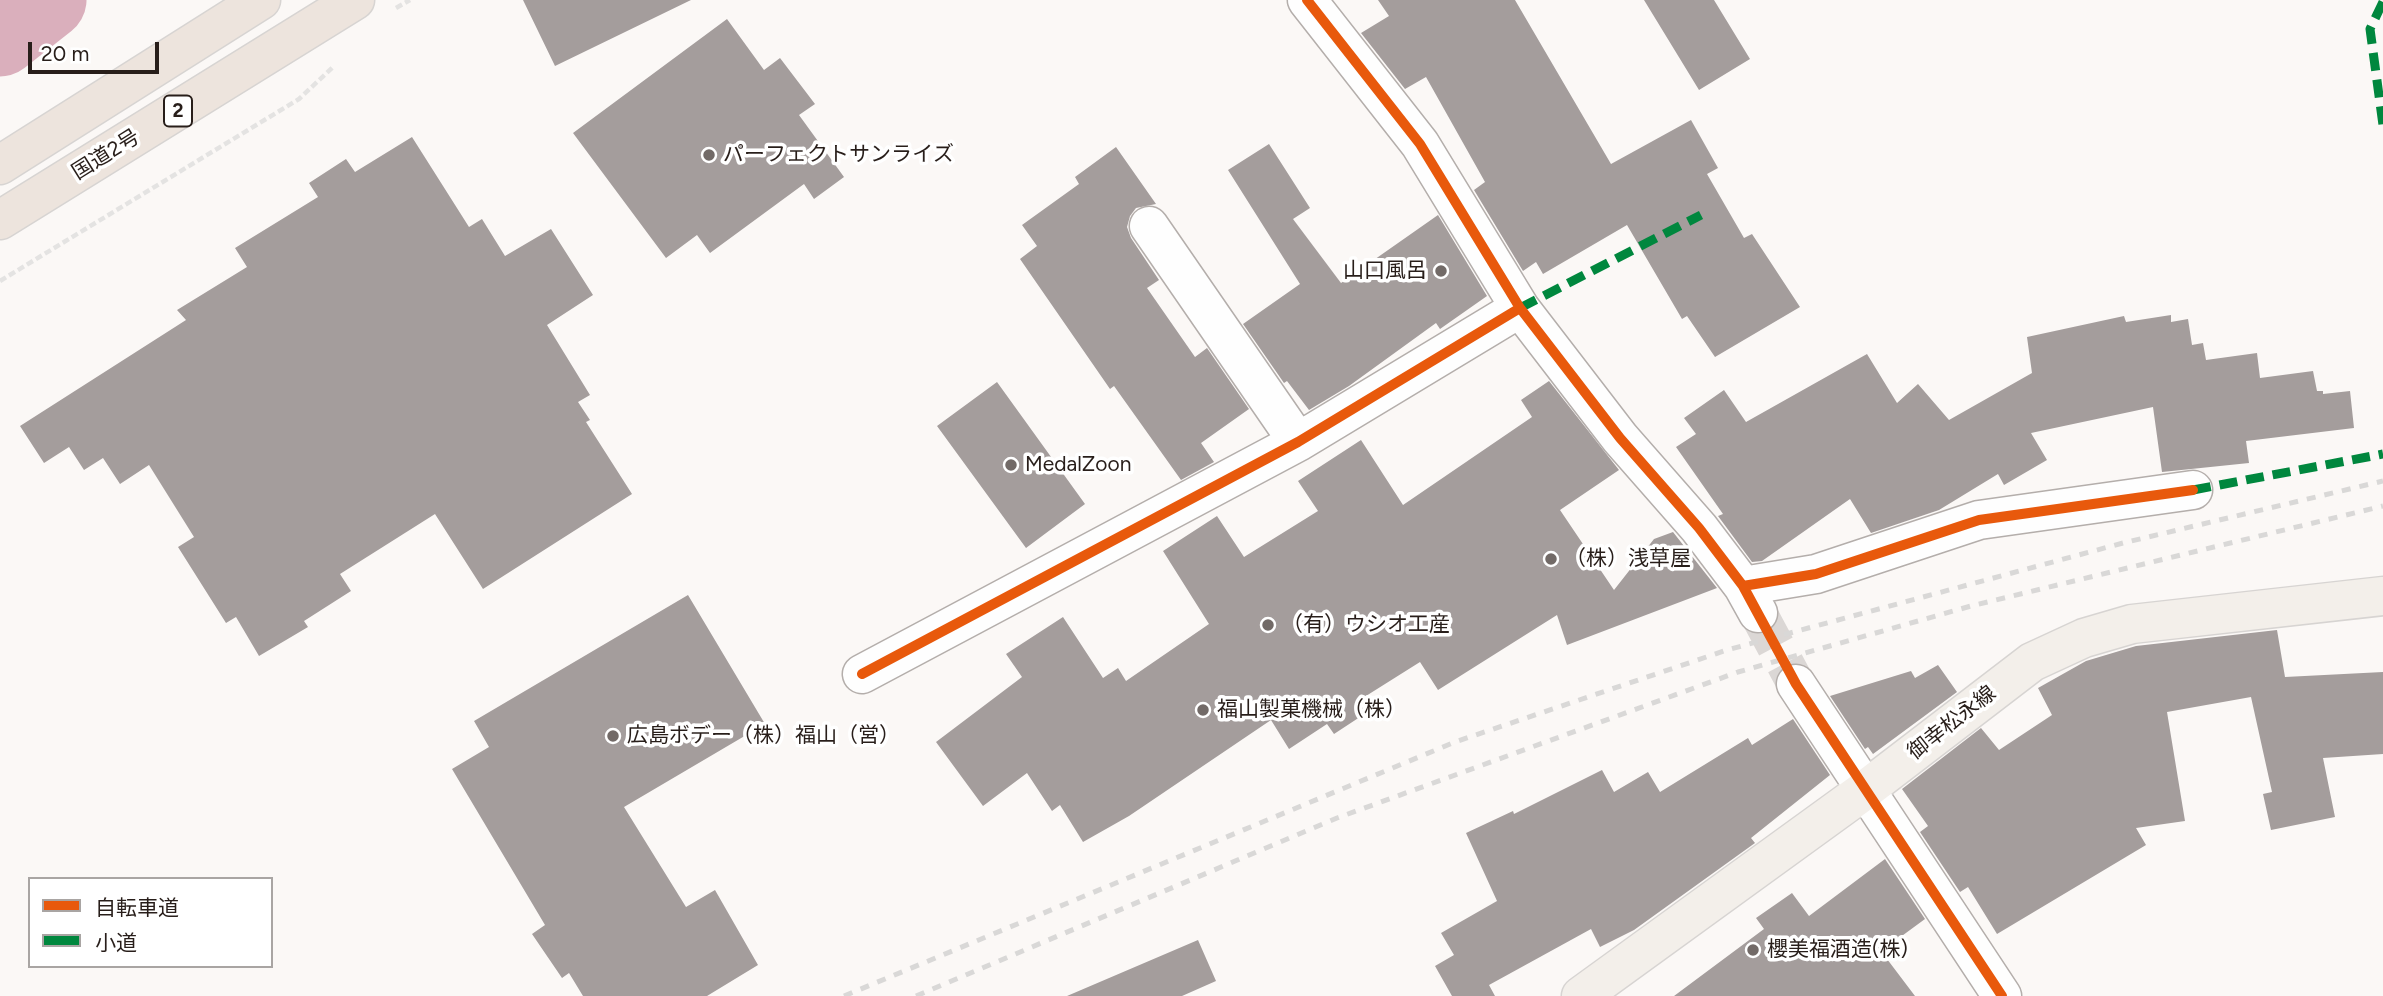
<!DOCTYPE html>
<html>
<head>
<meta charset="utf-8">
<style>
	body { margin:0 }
	#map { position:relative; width:2383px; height:996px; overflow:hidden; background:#fbf8f6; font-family:Figtree,"Noto Sans JP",sans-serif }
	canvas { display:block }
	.legend { position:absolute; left:28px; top:877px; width:245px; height:91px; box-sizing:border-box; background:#fff; border:2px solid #a9a5a3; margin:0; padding:9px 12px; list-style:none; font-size:21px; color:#281e1a }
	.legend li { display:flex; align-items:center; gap:14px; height:35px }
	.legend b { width:35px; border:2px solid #a9a5a3 }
	.scale { position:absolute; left:28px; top:42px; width:131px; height:32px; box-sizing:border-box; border:4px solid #281e1a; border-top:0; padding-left:9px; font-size:21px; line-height:24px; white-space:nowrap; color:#281e1a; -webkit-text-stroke:5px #fff; paint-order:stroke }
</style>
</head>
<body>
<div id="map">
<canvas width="2383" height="996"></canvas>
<ul class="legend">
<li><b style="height:9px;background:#e8590c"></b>自転車道</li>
<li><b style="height:9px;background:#00873e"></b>小道</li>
</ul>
<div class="scale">20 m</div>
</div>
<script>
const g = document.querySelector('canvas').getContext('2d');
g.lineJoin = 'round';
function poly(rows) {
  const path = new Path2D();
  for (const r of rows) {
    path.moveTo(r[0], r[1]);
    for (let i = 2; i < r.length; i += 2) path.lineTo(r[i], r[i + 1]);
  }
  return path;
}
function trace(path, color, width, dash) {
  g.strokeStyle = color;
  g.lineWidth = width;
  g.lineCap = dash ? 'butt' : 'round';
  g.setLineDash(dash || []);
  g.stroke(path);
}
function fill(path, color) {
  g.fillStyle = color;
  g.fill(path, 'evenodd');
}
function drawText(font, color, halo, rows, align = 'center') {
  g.font = font + ' Figtree,"Noto Sans JP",sans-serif';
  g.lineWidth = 7;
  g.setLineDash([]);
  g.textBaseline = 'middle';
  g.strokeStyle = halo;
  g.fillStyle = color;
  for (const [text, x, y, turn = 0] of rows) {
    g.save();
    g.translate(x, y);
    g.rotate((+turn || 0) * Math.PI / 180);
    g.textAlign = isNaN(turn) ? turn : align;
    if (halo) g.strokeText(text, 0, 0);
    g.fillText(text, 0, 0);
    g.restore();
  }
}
trace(poly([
	[0,37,47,0]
]), '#daafbc', 79);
fill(poly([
	[523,0,691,0,555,66],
	[1378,0,1515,0,1611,164,1691,120,1718,168,1707,174,1744,238,1752,234,1800,307,1715,357,1687,316,1682,319,1627,225,1543,274,1536,262,1523,271,1474,190,1485,182,1426,77,1405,89,1361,33,1389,16],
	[1644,0,1714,0,1750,59,1699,90],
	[727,19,764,70,780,58,815,104,799,115,844,177,814,199,804,184,710,253,697,235,666,258,573,133],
	[412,137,469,227,482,219,505,256,551,229,593,295,547,325,590,395,578,402,590,420,586,422,632,494,483,589,435,514,340,574,351,591,304,621,308,627,259,656,236,617,226,623,178,547,194,537,149,465,120,484,103,458,84,470,69,447,44,463,20,426,186,320,177,310,247,267,235,248,318,197,309,183,346,159,355,172],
	[1269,144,1310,208,1293,219,1341,283,1438,215,1487,296,1440,329,1436,323,1349,386,1309,410,1287,381,1284,383,1243,324,1300,284,1228,170],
	[1116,147,1156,204,1136,208,1130,216,1127,227,1131,238,1159,280,1147,288,1195,357,1207,348,1249,409,1201,443,1214,462,1181,480,1114,386,1110,389,1020,259,1037,246,1022,225,1079,184,1075,177],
	[2171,315,2171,322,2188,319,2192,345,2203,343,2206,360,2257,353,2260,378,2313,371,2317,391,2323,391,2323,394,2350,391,2354,428,2246,441,2249,463,2162,472,2153,407,2031,433,2047,460,2004,485,1998,474,1939,510,1871,533,1850,499,1762,561,1752,562,1718,516,1723,514,1676,447,1696,434,1684,418,1724,390,1746,422,1867,354,1897,403,1918,384,1949,420,2032,373,2027,337,2124,316,2126,322],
	[1549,381,1619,470,1560,510,1614,590,1654,539,1673,532,1717,588,1567,645,1557,615,1438,690,1420,662,1358,701,1366,713,1334,734,1327,724,1289,749,1271,720,1129,816,1083,842,1060,805,1052,811,1027,773,983,806,936,742,1022,677,1006,654,1063,617,1103,678,1118,668,1126,681,1209,624,1163,551,1217,516,1244,557,1318,511,1298,481,1361,440,1403,505,1532,417,1521,400],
	[997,382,1085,504,1026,548,937,426],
	[688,595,765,724,624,807,686,907,715,890,758,965,707,996,583,996,569,973,562,978,532,934,545,925,452,769,489,747,474,721],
	[2277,630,2285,677,2383,672,2383,754,2323,758,2335,817,2271,830,2263,794,2272,792,2251,697,2167,712,2185,821,2136,828,2146,845,1997,934,1968,887,1960,892,1920,832,1928,826,1902,789,1981,728,1999,750,2052,715,2038,688,2086,661,2136,646],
	[1938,665,1957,692,1873,754,1868,747,1865,749,1830,696,1911,671,1915,678],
	[1793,719,1830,775,1751,838,1755,843,1634,930,1600,947,1591,929,1489,985,1495,996,1452,996,1435,966,1454,955,1441,933,1497,901,1466,833,1513,811,1514,814,1602,770,1614,792,1648,772,1660,792,1748,738,1752,745],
	[1885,859,1925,919,1895,941,1901,948,1887,959,1915,996,1674,996,1764,929,1756,918,1792,893,1809,916],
	[1198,940,1216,981,1182,996,1067,996]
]), '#a49d9c');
trace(poly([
	[1758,613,1796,684]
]), '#dbd7d5', 38, [38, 19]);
const minor = poly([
	[1307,0,1420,144,1520,308,1620,438,1699,528,1743,586,1758,613],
	[1149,226,1298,442],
	[1743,586,1816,574,1979,520,2193,490],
	[862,674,1298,442,1520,308],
	[1796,684,2002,996]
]);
const major = poly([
	[1581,996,1865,790,2032,662,2084,638,2132,624,2383,596]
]);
const highway = poly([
	[0,165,261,0],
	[0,220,355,0]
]);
trace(minor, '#b4aeab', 41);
trace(major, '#d7d4d2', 41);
trace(highway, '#d7d4d2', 41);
trace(poly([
	[396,8,410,0],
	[0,281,299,99,334,66]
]), '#e4e3e2', 4.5, [7, 3.5]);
trace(minor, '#fefefe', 38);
trace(major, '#f3efea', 38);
trace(highway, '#ede4dd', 38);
trace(poly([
	[844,996,1455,742,1727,650,2123,543,2383,481],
	[916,996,1337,818,1738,672,1971,606,2383,506]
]), '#d9d8d7', 5, [9, 9]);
trace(poly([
	[2383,2,2370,29,2383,125],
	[1520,308,1701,215],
	[2193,490,2383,454]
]), '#00873e', 9, [18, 9]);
trace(poly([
	[1307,0,1420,144,1520,308,1620,438,1699,528,1743,586,1796,684,2002,996],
	[1743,586,1816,574,1979,520,2193,490],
	[862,674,1298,442,1520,308]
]), '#e8590c', 10);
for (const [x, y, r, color] of [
	[709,155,7,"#726a67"],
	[1441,271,7,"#726a67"],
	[1011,465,7,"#726a67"],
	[1551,559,7,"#726a67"],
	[1268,625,7,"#726a67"],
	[1203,710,7,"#726a67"],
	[613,736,7,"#726a67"],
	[1753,950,7,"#726a67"]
]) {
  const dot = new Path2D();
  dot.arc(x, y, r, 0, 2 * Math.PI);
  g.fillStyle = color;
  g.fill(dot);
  trace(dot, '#fff', 2.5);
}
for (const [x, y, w] of [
	[178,111,28]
]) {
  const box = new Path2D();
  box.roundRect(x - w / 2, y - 15.5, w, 31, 5);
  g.fillStyle = '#fff';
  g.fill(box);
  trace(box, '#281e1a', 2);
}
drawText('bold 19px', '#281e1a', null, [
	["2",178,111]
]);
drawText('21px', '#281e1a', '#fff', [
	["国道2号",106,155,-32],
	["御幸松永線",1952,723,-38]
]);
drawText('21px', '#281e1a', '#fff', [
	["パーフェクトサンライズ",723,155],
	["山口風呂",1427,271,"right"],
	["MedalZoon",1025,465],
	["（株）浅草屋",1565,559],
	["（有）ウシオ工産",1282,625],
	["福山製菓機械（株）",1217,710],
	["広島ボデー（株）福山（営）",627,736],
	["櫻美福酒造(株)",1767,950]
], 'left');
</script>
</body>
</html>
